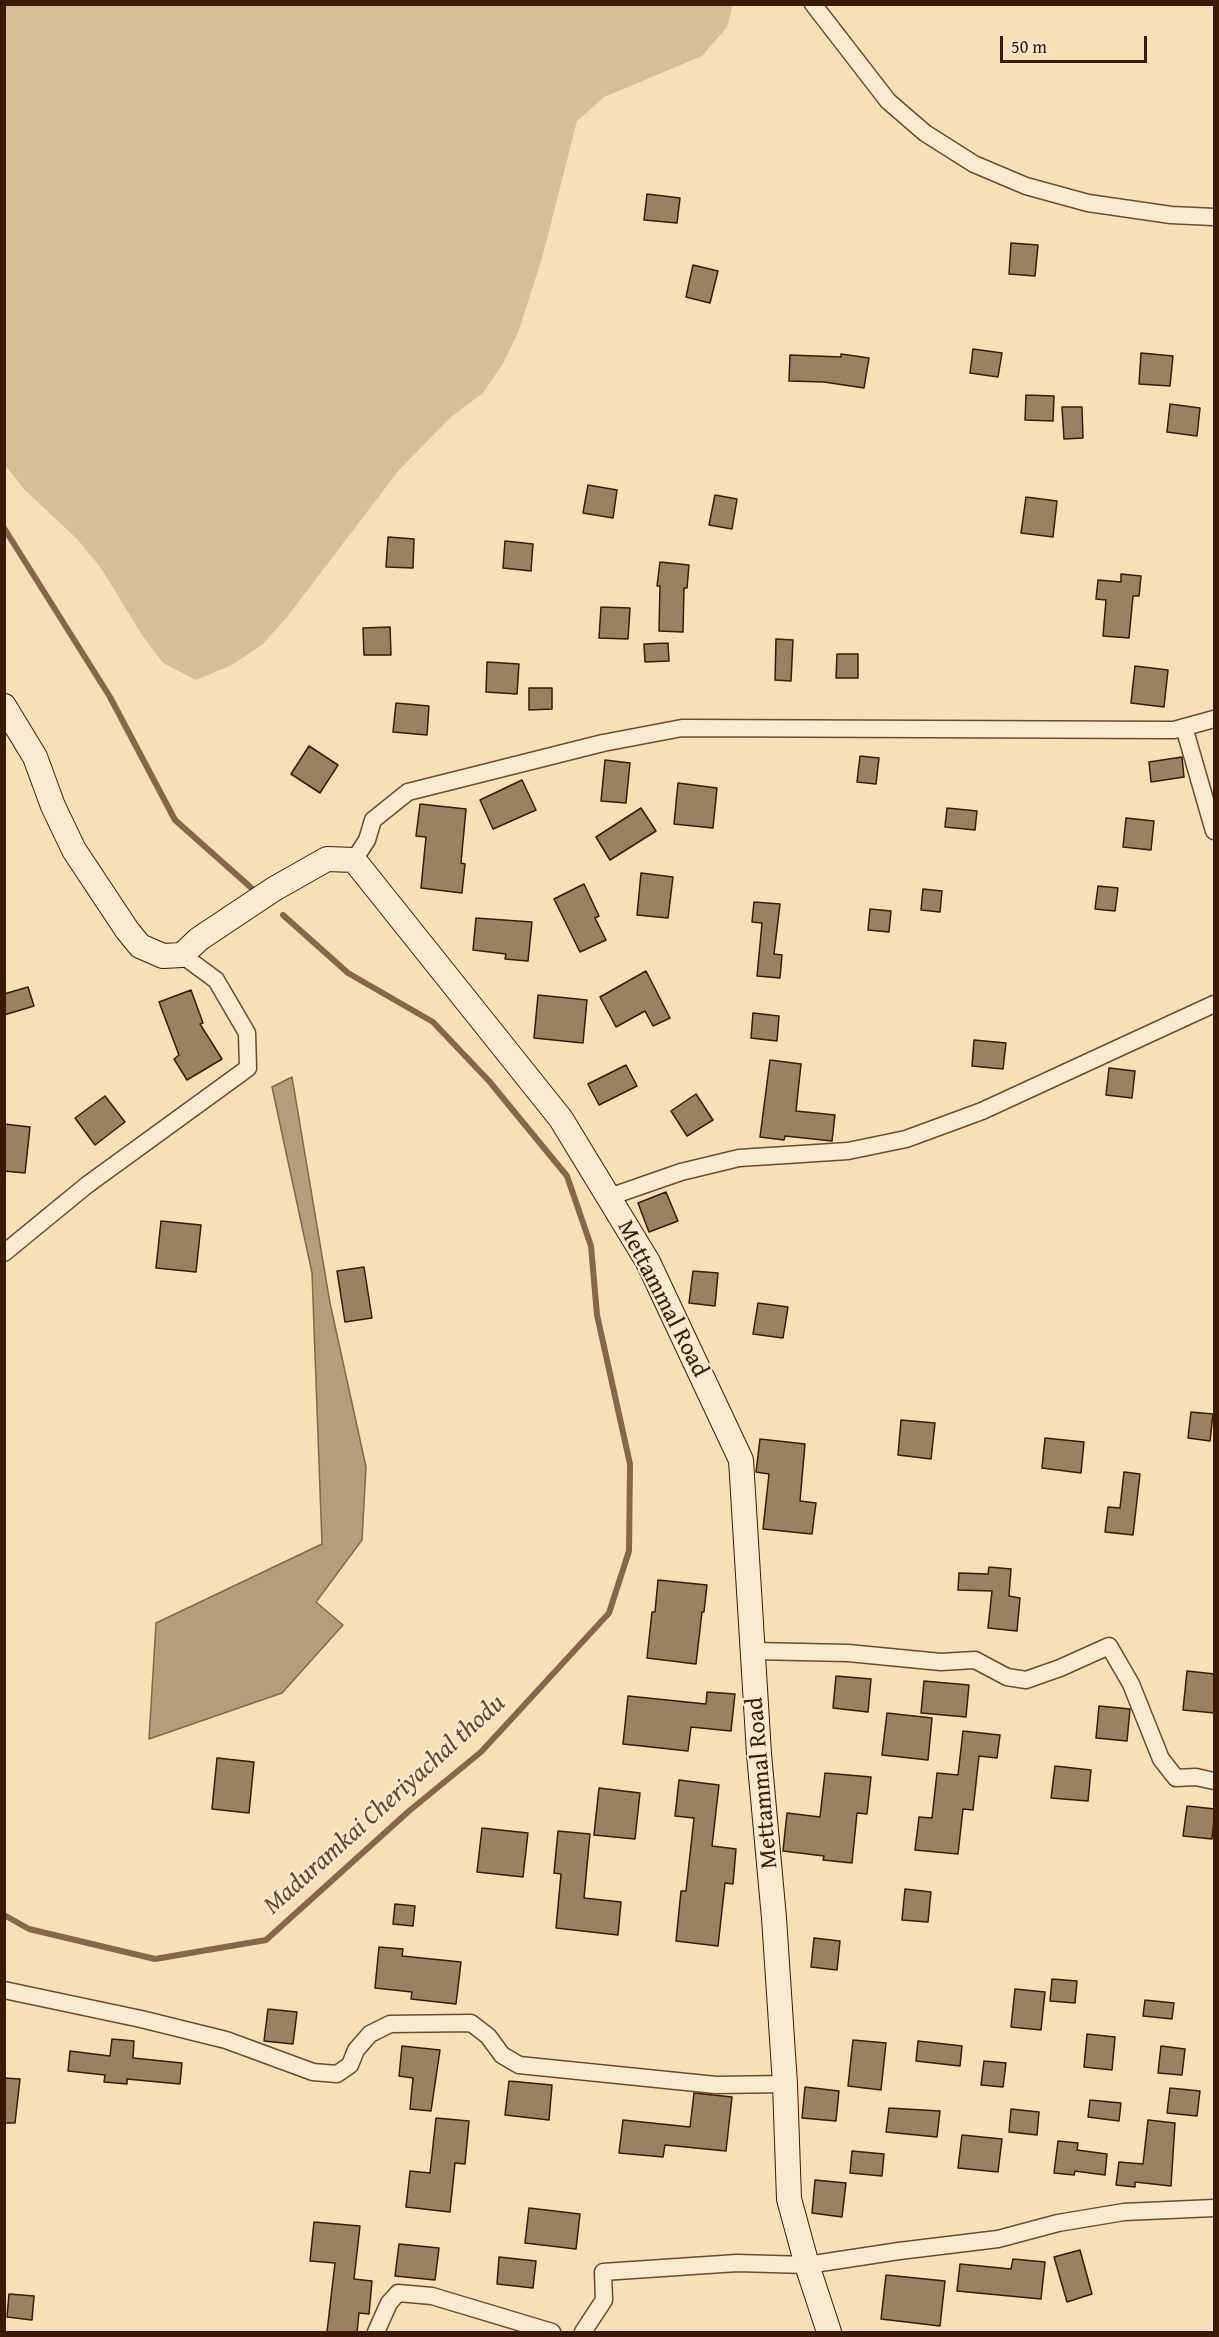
<!DOCTYPE html>
<html>
<head>
<meta charset="utf-8">
<style>
	body { margin:0 }
	#map { position:relative; width:1219px; height:2337px; overflow:hidden; background:#f7dfb6; font-family:"Gentium Book Plus",serif }
	canvas { display:block }
	.frame { position:absolute; inset:0; border:6px solid #381b02; pointer-events:none }
	.scale { position:absolute; left:1000px; top:36px; width:147px; height:27px; box-sizing:border-box; border:3px solid #381b02; border-top:0; padding-left:8px; font-size:18px; line-height:21px; white-space:nowrap; color:#381b02; -webkit-text-stroke:4px #faead0; paint-order:stroke }
</style>
</head>
<body>
<div id="map">
<canvas width="1219" height="2337"></canvas>
<div class="frame"></div>
<div class="scale">50 m</div>
</div>
<script>
const g = document.querySelector('canvas').getContext('2d');
g.lineJoin = 'round';
function fill(path, color) {
  g.fillStyle = color;
  g.fill(path, 'evenodd');
}
function poly(rows) {
  const path = new Path2D();
  for (const r of rows) {
    path.moveTo(r[0], r[1]);
    for (let i = 2; i < r.length; i += 2) path.lineTo(r[i], r[i + 1]);
  }
  return path;
}
function trace(path, color, width, dash) {
  g.strokeStyle = color;
  g.lineWidth = width;
  g.lineCap = dash ? 'butt' : 'round';
  g.setLineDash(dash || []);
  g.stroke(path);
}
function drawText(font, color, halo, rows, align = 'center') {
  g.font = font + ' "Gentium Book Plus",serif';
  g.lineWidth = 4.5;
  g.setLineDash([]);
  g.textBaseline = 'middle';
  g.strokeStyle = halo;
  g.fillStyle = color;
  for (const [text, x, y, turn = 0] of rows) {
    g.save();
    g.translate(x, y);
    g.rotate((+turn || 0) * Math.PI / 180);
    g.textAlign = isNaN(turn) ? turn : align;
    if (halo) g.strokeText(text, 0, 0);
    g.fillText(text, 0, 0);
    g.restore();
  }
}
fill(poly([
	[4,5,5,4,733,5,727,27,702,56,604,97,577,121,542,258,519,330,504,362,483,393,451,417,399,470,287,617,263,644,232,665,196,680,163,663,142,635,101,568,78,540,24,489,5,465]
]), '#d7be97');
const water = poly([
	[292,1077,330,1303,366,1467,362,1540,316,1602,343,1625,282,1693,149,1739,156,1623,322,1544,312,1273,272,1087,292,1077]
]);
fill(water, '#b69c79');
trace(water, '#846849', 1.5);
trace(poly([
	[4,528,110,697,175,820,256,892],
	[4,1915,29,1929,155,1959,266,1940,409,1811,481,1752,609,1613,629,1551,630,1464,597,1315,591,1246,567,1176,489,1081,433,1022,348,973,283,915]
]), '#846849', 6);
const building = poly([
	[647,194,680,198,677,223,644,220,647,194],
	[1011,243,1038,245,1035,276,1009,274,1011,243],
	[693,265,718,271,710,303,686,297,693,265],
	[973,349,1002,353,998,377,970,373,973,349],
	[1141,353,1173,356,1170,386,1139,384,1141,353],
	[841,354,869,358,864,388,824,382,789,381,790,355,841,357,841,354],
	[1026,395,1054,396,1053,421,1025,420,1026,395],
	[1170,404,1200,408,1197,436,1167,432,1170,404],
	[1062,407,1082,407,1083,438,1064,439,1062,407],
	[588,485,617,490,613,518,583,513,588,485],
	[715,495,737,499,732,529,709,525,715,495],
	[1026,497,1057,501,1053,537,1021,533,1026,497],
	[388,537,414,539,413,568,386,567,388,537],
	[505,541,533,544,531,571,503,568,505,541],
	[660,562,689,565,687,588,684,588,683,632,659,631,660,586,657,586,660,562],
	[1121,574,1141,576,1139,596,1133,596,1129,638,1103,636,1106,600,1096,599,1098,580,1121,582,1121,574],
	[601,607,630,608,628,639,599,638,601,607],
	[390,627,391,655,364,655,363,628,390,627],
	[776,639,793,640,791,681,775,680,776,639],
	[668,643,669,661,645,662,644,644,668,643],
	[837,654,858,654,858,678,836,678,837,654],
	[487,662,519,664,517,694,486,692,487,662],
	[1135,666,1168,670,1164,707,1131,703,1135,666],
	[529,688,552,688,552,709,529,710,529,688],
	[396,703,429,706,427,735,393,732,396,703],
	[309,746,338,765,320,793,291,774,309,746],
	[860,756,879,758,876,784,857,782,860,756],
	[1182,757,1184,777,1151,782,1149,762,1182,757],
	[605,760,630,763,626,803,601,801,605,760],
	[522,780,536,810,493,829,480,800,522,780],
	[678,783,717,788,713,828,674,824,678,783],
	[420,804,466,809,461,863,465,864,462,893,421,888,426,837,416,836,420,804],
	[641,808,656,831,610,860,596,837,641,808],
	[947,808,977,811,975,830,945,827,947,808],
	[1126,818,1154,821,1151,850,1123,847,1126,818],
	[641,873,673,877,668,918,637,915,641,873],
	[584,884,599,916,595,918,606,940,580,952,554,899,584,884],
	[1098,886,1118,888,1115,911,1095,909,1098,886],
	[923,889,942,891,940,912,921,910,923,889],
	[754,902,780,904,774,954,782,955,780,978,757,976,762,923,752,922,754,902],
	[870,909,891,911,889,932,868,930,870,909],
	[476,918,532,922,528,961,505,959,506,954,473,950,476,918],
	[646,971,670,1018,653,1026,645,1011,616,1027,600,997,646,971],
	[28,987,34,1006,4,1015,4,994,28,987],
	[191,990,203,1023,200,1024,222,1059,187,1080,174,1059,179,1055,159,1002,191,990],
	[538,995,587,1000,583,1043,534,1038,538,995],
	[753,1013,779,1016,777,1041,751,1038,753,1013],
	[974,1040,1006,1043,1003,1069,972,1066,974,1040],
	[770,1060,801,1064,796,1111,835,1115,832,1141,785,1136,784,1140,760,1137,770,1060],
	[626,1065,637,1086,599,1105,588,1084,626,1065],
	[1109,1068,1135,1071,1132,1098,1106,1095,1109,1068],
	[696,1094,713,1120,687,1136,671,1111,696,1094],
	[105,1096,125,1122,95,1145,75,1118,105,1096],
	[4,1124,30,1127,25,1173,4,1171,4,1124],
	[666,1192,678,1221,649,1232,638,1203,666,1192],
	[161,1221,201,1225,196,1272,156,1268,161,1221],
	[364,1267,372,1318,345,1322,337,1271,364,1267],
	[693,1271,718,1273,715,1306,689,1303,693,1271],
	[758,1303,788,1307,783,1338,753,1334,758,1303],
	[1191,1412,1213,1414,1210,1441,1188,1438,1191,1412],
	[901,1420,935,1423,931,1459,898,1455,901,1420],
	[1045,1438,1084,1442,1081,1473,1042,1468,1045,1438],
	[760,1439,805,1444,800,1501,816,1503,812,1534,763,1529,769,1474,756,1472,760,1439],
	[1124,1472,1140,1474,1133,1535,1105,1532,1108,1507,1120,1508,1124,1472],
	[989,1567,1011,1569,1009,1596,1020,1598,1017,1631,988,1628,992,1591,958,1590,959,1573,988,1574,989,1567],
	[658,1580,707,1585,704,1612,702,1612,696,1664,647,1658,652,1612,655,1612,658,1580],
	[1187,1671,1215,1674,1215,1713,1183,1710,1187,1671],
	[836,1676,871,1679,868,1712,833,1708,836,1676],
	[924,1681,969,1685,966,1717,921,1713,924,1681],
	[707,1692,735,1694,731,1731,691,1727,688,1751,623,1744,628,1696,706,1704,707,1692],
	[1099,1706,1130,1709,1127,1741,1096,1738,1099,1706],
	[887,1713,932,1718,928,1760,882,1755,887,1713],
	[963,1731,1000,1735,997,1758,979,1756,973,1810,963,1809,958,1854,915,1850,919,1817,932,1818,937,1773,958,1775,963,1731],
	[217,1758,254,1762,249,1813,212,1809,217,1758],
	[1055,1766,1091,1770,1088,1801,1051,1798,1055,1766],
	[825,1773,871,1777,867,1814,857,1813,852,1863,823,1860,824,1856,783,1851,787,1813,820,1817,825,1773],
	[679,1780,719,1785,712,1846,736,1849,733,1884,725,1883,718,1946,676,1941,681,1891,686,1891,694,1818,675,1816,679,1780],
	[599,1788,640,1793,635,1839,594,1835,599,1788],
	[1187,1806,1215,1809,1212,1839,1183,1836,1187,1806],
	[482,1828,528,1833,523,1877,477,1872,482,1828],
	[558,1831,590,1834,584,1898,621,1902,618,1935,556,1928,561,1874,554,1873,558,1831],
	[905,1889,931,1892,928,1922,902,1920,905,1889],
	[395,1904,415,1906,413,1926,393,1924,395,1904],
	[814,1938,840,1941,837,1970,811,1967,814,1938],
	[379,1947,403,1949,402,1956,461,1962,456,2004,411,1999,412,1992,375,1988,379,1947],
	[1052,1979,1077,1981,1075,2003,1050,2001,1052,1979],
	[1015,1989,1045,1992,1041,2030,1011,2027,1015,1989],
	[1145,2000,1174,2003,1172,2019,1143,2016,1145,2000],
	[268,2009,297,2012,293,2044,264,2041,268,2009],
	[1087,2034,1115,2037,1112,2070,1084,2067,1087,2034],
	[112,2039,134,2041,133,2058,182,2063,180,2084,127,2079,127,2084,104,2082,105,2075,68,2071,70,2051,110,2056,112,2039],
	[853,2040,886,2043,881,2090,848,2086,853,2040],
	[918,2041,962,2046,960,2066,916,2061,918,2041],
	[402,2046,440,2050,431,2111,410,2109,413,2078,399,2076,402,2046],
	[1161,2046,1185,2049,1182,2075,1158,2073,1161,2046],
	[984,2061,1006,2063,1003,2087,981,2085,984,2061],
	[4,2078,20,2079,15,2123,4,2123,4,2078],
	[509,2081,552,2085,549,2120,505,2115,509,2081],
	[805,2087,839,2091,836,2121,802,2118,805,2087],
	[1170,2088,1200,2091,1197,2116,1167,2113,1170,2088],
	[694,2093,732,2097,726,2151,665,2145,663,2157,619,2153,623,2120,690,2127,694,2093],
	[1090,2100,1121,2103,1119,2121,1088,2117,1090,2100],
	[889,2108,940,2111,937,2137,886,2132,889,2108],
	[1011,2109,1039,2112,1037,2135,1009,2132,1011,2109],
	[436,2118,469,2121,465,2164,455,2163,450,2212,406,2207,410,2171,430,2173,436,2118],
	[1148,2120,1175,2123,1171,2186,1135,2182,1135,2187,1116,2185,1119,2162,1143,2164,1148,2120],
	[962,2135,1002,2139,998,2172,958,2168,962,2135],
	[1058,2141,1078,2143,1077,2150,1107,2154,1105,2175,1075,2171,1074,2175,1054,2173,1058,2141],
	[852,2151,884,2154,882,2176,850,2173,852,2151],
	[815,2180,846,2183,842,2217,812,2213,815,2180],
	[529,2208,580,2214,576,2249,525,2243,529,2208],
	[314,2222,360,2226,354,2279,372,2281,369,2314,359,2313,357,2332,327,2332,335,2263,310,2261,314,2222],
	[399,2244,439,2248,435,2280,395,2276,399,2244],
	[1080,2250,1092,2294,1067,2302,1054,2257,1080,2250],
	[499,2257,536,2261,533,2288,497,2284,499,2257],
	[1013,2259,1045,2262,1041,2299,957,2291,960,2264,1011,2269,1013,2259],
	[886,2275,945,2281,940,2326,881,2319,886,2275],
	[9,2294,34,2296,32,2320,7,2317,9,2294]
]);
fill(building, '#9b8160');
trace(building, '#381b02', 1.5);
const street = poly([
	[813,4,888,101,925,133,974,164,1026,186,1088,203,1171,215,1214,217],
	[1184,727,1214,831],
	[354,860,367,840,373,820,408,792,603,743,682,728,1174,730,1214,719],
	[609,1197,681,1172,739,1158,848,1151,906,1139,982,1111,1214,1004],
	[4,1253,87,1185,248,1068,247,1033,216,980,182,955],
	[753,1651,848,1653,941,1662,975,1660,1007,1677,1026,1680,1060,1668,1109,1646,1131,1684,1161,1759,1176,1778,1196,1777,1214,1781],
	[4,1990,141,2019,226,2040,313,2072,337,2074,350,2065,356,2050,370,2034,390,2024,471,2023,488,2036,502,2055,519,2065,716,2085,785,2084],
	[376,2332,389,2303,398,2293,432,2296,552,2332],
	[583,2332,604,2300,603,2272,737,2263,807,2265,899,2251,998,2239,1058,2223,1124,2212,1214,2208]
]);
const secondary = poly([
	[4,706,35,757,53,806,74,850,127,930,140,946,163,956,182,955,199,939,274,889,327,859,354,860,561,1119,648,1262,741,1460,759,1754,774,1918,785,2084,789,2199,807,2265,829,2332]
]);
trace(street, '#684c2f', 19);
trace(secondary, '#381b02', 26);
trace(street, '#faead0', 16);
trace(secondary, '#faead0', 24);
drawText('24px', '#381b02', '#faead0', [
	["Mettammal Road",662,1299,63],
	["Mettammal Road",763,1783,-95]
]);
drawText('italic 26px', '#64482c', '#faead0', [
	["Maduramkai Cheriyachal thodu",385,1805,-42]
]);
</script>
</body>
</html>
